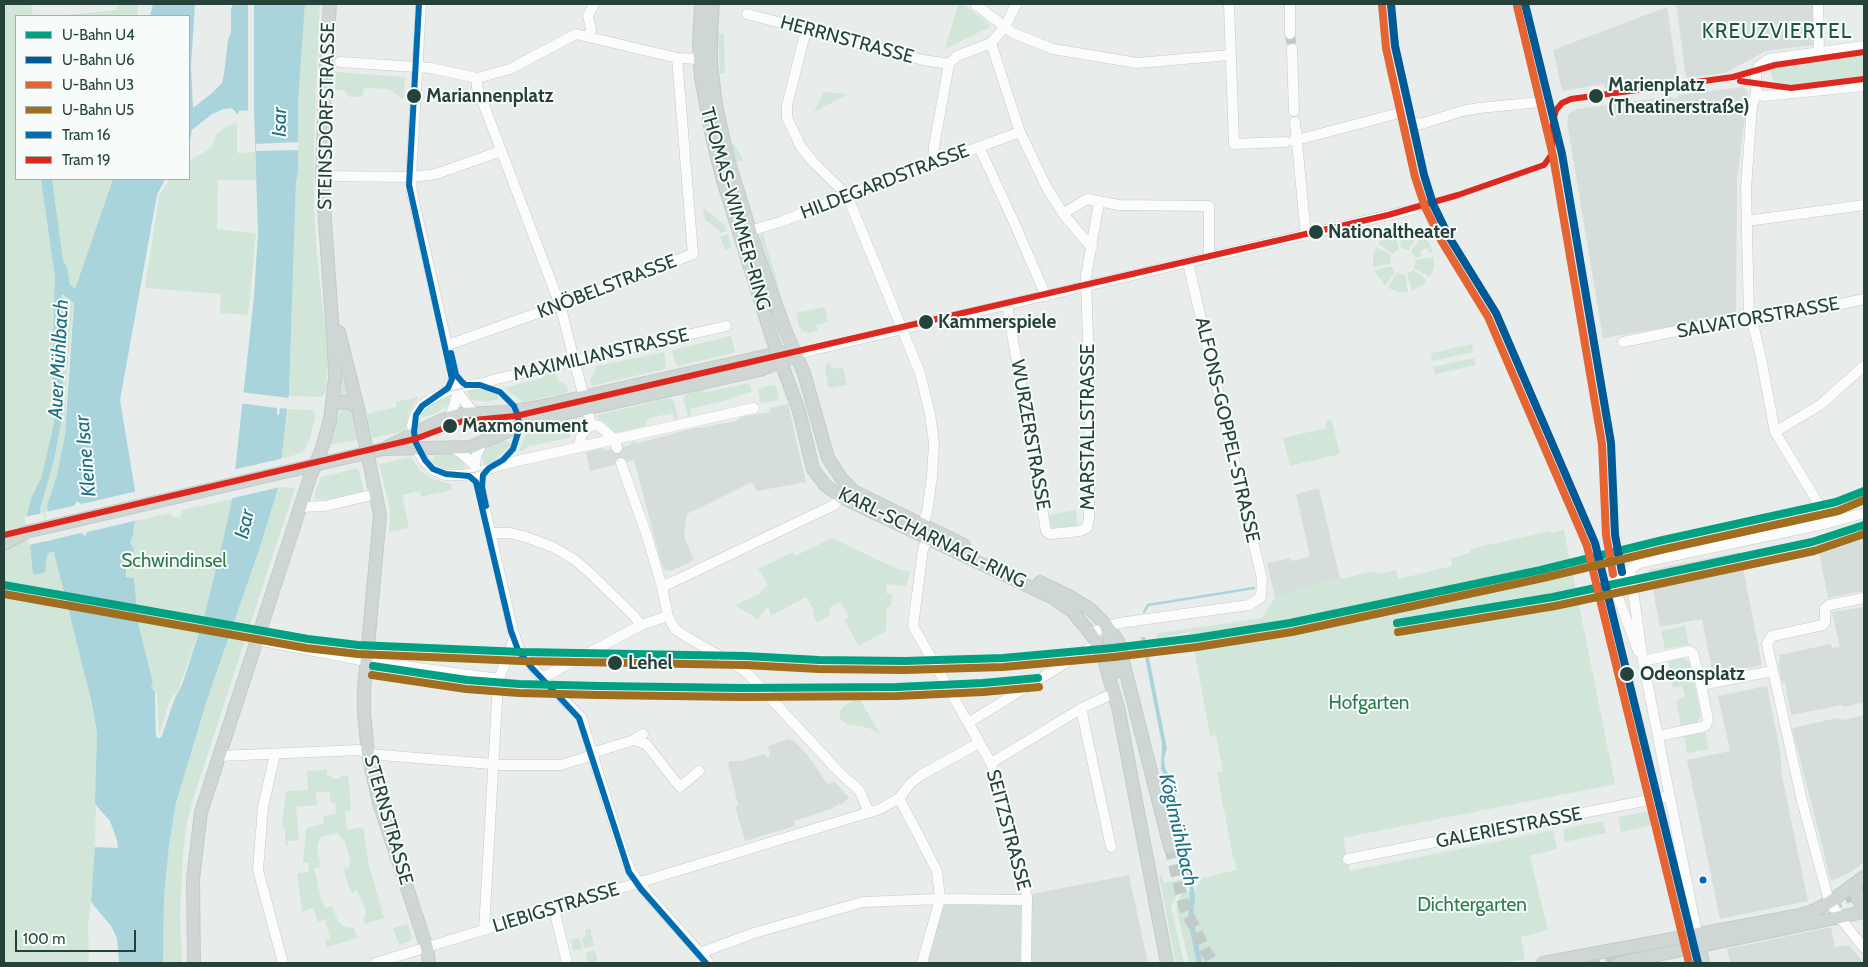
<!DOCTYPE html>
<html>
<head>
<meta charset="utf-8">
<style>
	body { margin:0 }
	#map { position:relative; width:1868px; height:967px; overflow:hidden; background:#e8edeb; font-family:Cabin,sans-serif }
	canvas { display:block }
	.frame { position:absolute; inset:0; border:5px solid #24423a; pointer-events:none }
	.legend { position:absolute; left:15px; top:15px; width:175px; height:165px; box-sizing:border-box; background:#f7fbf9; border:1px solid #a3b1ad; margin:0; padding:6px 9px; list-style:none; font-size:15px; color:#24423a }
	.legend li { display:flex; align-items:center; gap:10px; height:25px }
	.legend b { width:25px; border:1px solid #a3b1ad }
	.scale { position:absolute; left:15px; top:930px; width:121px; height:22px; box-sizing:border-box; border:2px solid #24423a; border-top:0; padding-left:6px; font-size:15px; line-height:18px; white-space:nowrap; color:#24423a; -webkit-text-stroke:4px #f7fbf9; paint-order:stroke }
</style>
</head>
<body>
<div id="map">
<canvas width="1868" height="967"></canvas>
<div class="frame"></div>
<ul class="legend">
<li><b style="height:6px;background:#00a082"></b>U-Bahn U4</li>
<li><b style="height:6px;background:#005a96"></b>U-Bahn U6</li>
<li><b style="height:6px;background:#e66432"></b>U-Bahn U3</li>
<li><b style="height:6px;background:#a06e1e"></b>U-Bahn U5</li>
<li><b style="height:6px;background:#006cb2"></b>Tram 16</li>
<li><b style="height:6px;background:#dc281e"></b>Tram 19</li>
</ul>
<div class="scale">100 m</div>
</div>
<script>
const g = document.querySelector('canvas').getContext('2d');
g.lineJoin = 'round';
function fill(path, color) {
  g.fillStyle = color;
  g.fill(path, 'evenodd');
}
function poly(rows) {
  const path = new Path2D();
  for (const r of rows) {
    path.moveTo(r[0], r[1]);
    for (let i = 2; i < r.length; i += 2) path.lineTo(r[i], r[i + 1]);
  }
  return path;
}
function trace(path, color, width, dash) {
  g.strokeStyle = color;
  g.lineWidth = width;
  g.lineCap = dash ? 'butt' : 'round';
  g.setLineDash(dash || []);
  g.stroke(path);
}
function drawText(font, color, halo, rows, align = 'center') {
  g.font = font + ' Cabin,sans-serif';
  g.lineWidth = 4;
  g.setLineDash([]);
  g.textBaseline = 'middle';
  g.strokeStyle = halo;
  g.fillStyle = color;
  for (const [text, x, y, turn = 0] of rows) {
    g.save();
    g.translate(x, y);
    g.rotate((+turn || 0) * Math.PI / 180);
    g.textAlign = isNaN(turn) ? turn : align;
    if (halo) g.strokeText(text, 0, 0);
    g.fillText(text, 0, 0);
    g.restore();
  }
}
fill(poly([
	[1676,4,1814,4,1814,45,1766,51,1725,73,1686,78],
	[1667,7,1678,79,1605,88,1604,84,1562,91,1553,50],
	[1743,87,1748,92,1737,180,1736,312,1676,326,1603,338,1567,122,1568,115,1574,110,1578,109,1672,96,1673,99,1678,98,1678,95],
	[788,404,806,482,757,491,752,482,687,514,684,536,694,560,671,571,665,570,662,566,634,460,590,471,586,452,603,448,604,451,630,445,632,442,635,441,638,443,698,427,699,428,735,421,741,417,770,412,770,408],
	[1319,488,1340,579,1297,589,1297,592,1275,597,1267,563,1290,558,1291,561,1310,557,1296,494],
	[1864,526,1864,591,1828,598,1816,536],
	[1740,552,1762,665,1713,675,1702,619,1660,627,1649,570],
	[1864,607,1864,702,1844,707,1842,705,1791,715,1785,682,1782,683,1780,672,1778,663,1780,662,1779,655,1831,644,1832,648,1840,647,1832,612],
	[1767,686,1780,752,1782,776,1808,901,1720,919,1687,760,1730,751,1718,696],
	[1864,715,1864,862,1851,872,1831,881,1792,728,1837,718,1843,720],
	[788,739,794,741,809,757,828,785,834,781,849,798,841,805,840,804,831,809,794,821,795,826,745,841,735,806,738,805,728,763,731,761,741,761,765,754,766,757,770,756,768,746],
	[1129,875,1148,963,923,963,941,894,1032,894],
	[1831,927,1835,947,1849,945,1864,963,1730,963,1727,949]
]), '#d6dedb');
fill(poly([
	[4,4,31,4,33,16,16,16,16,179,113,179,75,288,67,378,65,434,57,475,47,506,66,604,83,663,97,733,95,859,88,927,89,963,4,963],
	[117,4,138,4,137,16,56,16,117,10],
	[305,4,320,4,314,140,314,211,317,256,328,353,326,392,323,396,318,397,289,396,296,183,298,172,298,102],
	[958,4,963,4,988,23,990,27,945,49],
	[718,33,724,34,725,73,720,74],
	[1864,53,1864,77,1787,86,1773,81,1770,68,1781,65],
	[336,72,405,77,404,99,389,89,364,88,362,97,350,97,343,90,335,90],
	[824,92,848,94,814,112],
	[237,123,237,153,255,152,256,180,218,180,217,229,256,233,248,315,220,313,221,294,145,288,159,195,170,179,189,179,189,161,211,148,217,133,226,127],
	[730,141,737,148,743,160,732,163],
	[704,208,724,225,727,231,720,233,718,229,705,220,703,209],
	[1398,230,1406,230,1418,234,1409,250,1401,248],
	[762,232,775,274,780,294,779,294,760,238],
	[1394,232,1399,249,1392,254,1378,243,1385,236],
	[728,234,731,248,725,250,720,236],
	[1422,236,1429,243,1433,252,1430,253,1427,248,1420,252,1421,256,1416,258,1411,251],
	[1376,247,1391,255,1390,264,1373,267,1373,255],
	[1434,257,1434,268,1430,277,1414,268,1416,260],
	[1390,266,1395,272,1385,286,1374,271],
	[1413,270,1427,280,1423,285,1412,291,1407,274],
	[1397,273,1405,275,1408,292,1398,292,1388,288],
	[825,307,828,322,816,325,818,331,809,333,803,331,799,326,796,313],
	[731,336,735,351,733,353,678,366,675,362,672,350],
	[1472,344,1473,352,1432,361,1431,353],
	[664,352,666,364,665,369,592,386,590,380,597,366],
	[1474,358,1476,365,1435,374,1433,367],
	[830,362,832,369,843,367,847,385,832,388,828,386,825,369,826,365],
	[553,370,558,380,566,385,568,390,567,393,523,402,504,388,543,378,546,371],
	[340,378,343,378,348,397,338,398],
	[749,383,752,392,733,397,731,399,690,409,691,416,688,416,683,398,686,394,701,390,707,392],
	[772,385,776,386,779,397,776,401,764,403,760,401,758,390,760,388],
	[480,388,498,393,498,399,487,402,470,399,467,389],
	[449,394,450,403,447,406,432,415,421,417,422,409],
	[418,397,409,413,405,431,372,438,367,414,396,407,396,402],
	[669,398,674,401,678,419,675,420,673,413,649,418,646,421,646,426,614,433,606,423,598,419,597,415],
	[343,408,351,408,358,440,329,445,340,411],
	[288,409,312,410,316,415,310,438,304,451,295,455,281,459],
	[575,420,576,424,572,430,569,438,528,446,523,451,519,451,527,431],
	[1332,420,1340,454,1290,466,1283,438,1326,428,1325,421],
	[502,440,510,442,511,445,495,461,484,465,482,459,484,450,487,447],
	[449,454,454,454,461,459,465,466,465,469,443,468,432,462,434,456],
	[411,457,420,470,433,479,451,484,452,490,421,497,420,491,402,495,409,528,389,532,390,509,379,464],
	[358,468,364,491,326,500,315,499,315,492,321,477],
	[283,487,295,488,195,793,187,821,183,854,180,915,182,963,163,963,164,897,169,845,176,803,207,700,260,547,278,488],
	[232,499,224,536,204,617,162,736,157,738,151,687,153,683,138,622,134,579,127,577,126,566,129,564,134,549,130,542,135,527,135,521,170,513,173,517,180,517,182,510],
	[1076,510,1078,526,1052,528,1049,515],
	[1564,530,1615,784,1343,838,1350,871,1553,830,1557,849,1530,856,1548,930,1521,937,1525,959,1502,963,1375,963,1331,961,1328,963,1189,963,1176,908,1178,902,1182,893,1195,890,1202,878,1237,870,1235,858,1233,858,1217,773,1223,771,1216,735,1210,736,1191,632,1167,636,1168,643,1158,646,1156,635,1158,633,1262,618,1275,597,1297,592,1296,589,1375,571,1376,574,1396,570,1398,579,1452,566,1451,558,1470,553,1470,549,1550,531,1550,533],
	[832,538,897,569,910,572,906,586,887,584,886,593,892,595,891,607,887,607,886,631,859,646,844,620,849,617,840,602,829,608,831,614,817,623,812,614,815,612,806,597,771,616,768,606,758,619,735,605,761,593,761,591,768,585,758,569,793,552,795,556],
	[1685,626,1689,645,1665,649,1661,631],
	[1682,657,1690,663,1701,717,1697,723,1681,727,1676,700,1685,697,1682,686,1673,688,1668,659],
	[859,698,880,734,869,728,847,724,840,719,840,712,843,707,852,701],
	[1705,732,1709,749,1687,753,1684,736],
	[327,770,327,776,332,776,332,779,340,779,340,776,348,776,351,807,350,811,345,812,347,830,363,827,369,865,384,918,365,924,364,919,366,912,363,904,357,890,351,893,343,868,349,867,350,860,345,842,338,833,321,837,319,840,317,849,321,867,314,868,321,899,326,908,332,906,338,921,343,926,354,928,357,938,327,947,325,940,330,938,325,920,318,922,313,908,302,912,297,873,308,872,309,863,303,863,306,828,324,824,323,816,336,814,335,803,331,803,329,791,316,793,317,805,296,807,299,838,296,841,288,841,288,845,285,845,285,827,282,826,286,791,308,790,307,771],
	[1651,811,1654,825,1621,832,1618,817],
	[1603,821,1606,833,1565,842,1563,829],
	[1181,868,1185,868,1188,883,1181,886,1171,907,1184,963,1176,963,1159,877,1161,874,1164,883,1183,879],
	[408,924,412,939,410,941,399,945,393,928],
	[590,928,594,946,584,948,582,938,586,937,585,930],
	[579,938,582,949,573,951,571,940],
	[595,950,598,963,588,963,585,953]
]), '#d1e6d8');
fill(poly([
	[153,4,195,4,191,65,193,108,212,93,222,83,224,74,228,40,231,32,231,9,233,4,305,4,298,102,298,172,296,183,289,393,278,488,260,547,207,700,176,803,169,845,164,897,163,963,119,963,117,938,111,926,91,902,95,847,118,848,117,840,110,821,95,804,97,733,91,700,54,552,50,552,47,555,45,572,35,575,33,573,27,515,31,499,42,476,54,423,55,400,52,377,55,277,41,179,52,179,63,261,67,267,70,285,75,289,113,179,165,179,157,195,120,400,140,520,135,521,133,535,130,542,134,549,129,565,126,566,126,577,134,578,138,622,153,683,151,687,155,693,156,735,160,738,172,704,182,685,204,617,224,536,232,499,254,296,258,233,254,110,239,111,238,115,232,108,224,109,212,114,192,130,189,146,189,16,150,16],
	[63,294,74,303,65,434,57,475,47,506,52,540,47,542,40,517,40,509,54,460,62,418,63,300,61,295],
	[1141,637,1145,637,1167,749,1164,758,1165,768,1174,785,1193,883,1195,897,1193,917,1202,963,1197,963,1188,921,1190,891,1170,789,1161,769,1162,744]
]), '#a9d4db');
fill(poly([
	[248,4,254,4,254,111,248,110],
	[298,142,298,150,256,151,256,144],
	[240,392,290,398,289,409,280,408,279,415,277,415,277,408,239,403],
	[284,458,280,487,229,499,232,470],
	[138,491,143,519,87,532,85,536,81,533,29,545,24,517,43,513,49,539,45,512,74,506,77,501,81,504],
	[155,693,157,693,159,736,169,703,173,695,176,694,162,736,160,738,157,738,156,735]
]), '#e8edeb');
trace(poly([
	[1144,612,1148,605,1254,588]
]), '#a9d4db', 2.5);
trace(poly([
	[1290,34,1292,49]
]), '#c1cbc8', 10, [10, 5]);
trace(poly([
	[1170,847,1184,906,1206,952,1214,963],
	[1829,907,1864,888],
	[1588,963,1633,955]
]), '#c1cbc8', 12, [12, 6]);
const minor = poly([
	[421,4,411,177,412,193,458,393,474,413],
	[975,4,1013,33,1053,49,1137,63,1230,55],
	[1229,4,1234,144,1285,142],
	[1290,4,1290,34],
	[1818,4,1819,52],
	[747,14,923,60,949,64],
	[806,30,787,105,787,118,801,147,814,163,847,195,920,373,930,414,934,443,932,476,927,513,922,525],
	[590,36,591,29,588,16,594,4],
	[991,43,1020,132,1047,188,1064,215,1092,248],
	[1864,46,1769,59,1759,66,1756,72,1756,94,1764,96,1864,86],
	[1292,49,1294,111],
	[340,62,431,68,477,78,510,69,576,34,677,58,700,59],
	[1391,67,1405,117],
	[477,78,477,87,560,305,591,425],
	[1756,94,1752,106,1746,188,1749,316,1753,324,1760,353,1775,432,1826,516,1828,523],
	[1406,121,1421,124,1462,111,1479,108,1540,102],
	[1295,122,1306,236],
	[1293,141,1403,112],
	[979,147,1013,220,1046,296],
	[933,163,934,146,949,64,957,56,991,43,1005,27,1016,4],
	[322,176,412,177,436,174,501,151],
	[1064,215,1069,210,1087,199,1119,205,1209,206,1209,258],
	[1747,221,1864,205],
	[750,231,783,221,847,195,1020,132],
	[1007,305,1046,531,1050,534,1080,531,1087,528,1089,518,1090,403,1086,276,1099,202],
	[726,326,496,379,484,383,457,387,444,392,429,400,421,406,416,414,412,424,415,446,424,461,433,470,445,475,462,475,477,473,504,464,754,408],
	[1623,342,1749,316,1769,316,1804,312,1864,299],
	[448,345,560,305,693,254,677,58],
	[796,354,1415,209],
	[450,417,458,393],
	[1775,432,1820,405,1864,366],
	[482,443,476,456,475,466,513,631,519,649,542,678,581,717,623,853,632,873,649,896,709,963],
	[454,448,466,457,475,466],
	[578,448,582,434,591,425,599,426,605,431,614,439,617,448],
	[621,463,647,536,662,587,668,616,675,629,685,636,742,669,748,674,841,774,859,790,869,812],
	[301,507,325,506,376,494],
	[490,533,509,533,523,536,553,547,575,560,591,574,634,616,641,625],
	[928,538,923,549,913,626,991,763,1027,897,1026,963],
	[1630,570,1643,661,1697,934],
	[662,587,834,505,841,497],
	[1864,598,1829,605,1825,608,1825,622,1823,625,1772,636,1767,644,1802,801,1827,894,1830,902,1844,923,1864,948],
	[1091,634,1102,628,1119,623,1249,605,1261,597,1262,579,1188,263],
	[257,640,366,661,499,679],
	[1638,651,1618,597,1616,587,1618,578,1639,563,1828,523,1864,513],
	[1643,661,1689,651,1693,653,1701,685,1708,720,1706,725,1702,727,1658,736],
	[542,678,641,625,668,616],
	[1701,685,1772,671],
	[1082,708,1083,718,1111,847],
	[968,723,1088,649,1098,645],
	[634,740,646,744,680,787,699,771],
	[592,753,634,740,643,734],
	[275,754,263,807,258,870,283,963],
	[219,756,359,750,368,754,492,764],
	[991,763,1082,708,1112,694],
	[492,765,561,765,593,755],
	[899,798,937,871,940,899,922,963],
	[1348,859,1669,796],
	[554,909,567,963],
	[484,930,497,701,499,679,515,636],
	[700,953,754,933,863,902,940,899,1027,900],
	[375,963,880,809,899,798,910,784,921,775,979,743]
]);
const major = poly([
	[701,4,699,43,701,78,713,141,724,184,771,335,799,411,813,469,825,485,841,497,1053,598,1072,611,1091,634,1102,654,1118,707,1167,963],
	[713,4,711,32,711,64,716,105,727,156,756,250,786,332,804,373,828,458,841,478,853,491,964,545],
	[339,332,358,408,380,515,364,689,364,712,368,754,379,803,427,948,429,963],
	[333,403,349,402,358,408],
	[387,447,442,420,462,414,506,412,538,407,765,356,778,353,786,353],
	[4,544,26,532,383,449,471,447,519,426,540,419,760,370,787,359],
	[1040,582,1067,595,1090,609,1107,626,1118,641,1170,847],
	[1107,628,1116,672],
	[1854,885,1858,899,1864,907],
	[1698,939,1703,963],
	[194,963,193,879,201,812,310,477,321,451,330,420,335,377,334,350,322,176,326,61,330,4],
	[1543,963,1801,915,1813,911,1830,902,1864,877],
	[1619,963,1864,912]
]);
trace(minor, '#c5cac8', 11);
trace(major, '#c3ccc9', 14);
trace(minor, '#fcfcfc', 10);
trace(major, '#cfd7d5', 12);
trace(poly([
	[437,396,451,391,475,386],
	[393,445,409,437,412,433,416,418],
	[394,448,404,447,412,448,416,450,425,460],
	[457,475,476,472,495,465]
]), '#c9cdcc', 1);
trace(poly([
	[419,4,409,185,452,379,448,388,422,406,416,415,414,432,416,443,425,460,433,469,446,474,469,476,476,482,511,631,518,650,531,667,579,718,629,872,641,889,706,963],
	[451,353,456,375,463,383,466,385,480,385,500,392,514,406,518,416,519,430,513,449,503,460,489,468,483,475,482,487,486,506]
]), '#006cb2', 6);
trace(poly([
	[1740,81,1791,88,1864,79],
	[4,535,415,439,463,421,516,416,1388,215,1458,195,1544,165,1552,154,1553,121,1556,110,1562,103,1571,99,1733,77,1775,65,1864,52]
]), '#dc281e', 6);
trace(poly([
	[4,585,308,639,358,645,522,652,745,656,819,660,904,661,1003,658,1113,648,1196,638,1290,623,1541,570,1663,540,1836,502,1864,491],
	[1397,623,1553,597,1812,542,1864,525],
	[373,666,467,680,519,684,599,686,742,688,897,687,983,683,1038,678]
]), '#00a082', 8);
trace(poly([
	[1391,4,1395,46,1424,175,1433,204,1449,237,1496,313,1595,543,1698,963],
	[1525,4,1562,154,1611,443,1615,535,1622,572]
]), '#005a96', 8);
trace(poly([
	[1382,5,1386,48,1415,177,1425,207,1442,242,1488,317,1587,546,1689,963],
	[1517,6,1553,156,1602,444,1606,535,1613,574]
]), '#e66432', 8);
trace(poly([
	[4,594,306,648,358,654,522,661,745,665,819,669,904,670,1003,667,1114,657,1197,647,1292,632,1543,578,1665,549,1838,511,1864,500],
	[1398,632,1555,606,1814,551,1864,534],
	[372,675,466,689,519,693,599,695,742,697,897,696,983,692,1039,687]
]), '#a06e1e', 8);
for (const [x, y, r, color] of [
	[414,96,8,"#24423a"],
	[1596,96,8,"#24423a"],
	[1316,232,8,"#24423a"],
	[926,322,8,"#24423a"],
	[450,426,8,"#24423a"],
	[615,663,8,"#24423a"],
	[1627,674,8,"#24423a"],
	[1703,880,4.5,"#0065bd"]
]) {
  const dot = new Path2D();
  dot.arc(x, y, r, 0, 2 * Math.PI);
  g.fillStyle = color;
  g.fill(dot);
  trace(dot, '#f7fbf9', 2);
}
drawText('19px', '#24423a', '#f7fbf9', [
	["HERRNSTRASSE",847,40,15],
	["STEINSDORFSTRASSE",327,116,-89],
	["HILDEGARDSTRASSE",885,182,-21],
	["THOMAS-WIMMER-RING",735,209,74],
	["KNÖBELSTRASSE",607,287,-21],
	["SALVATORSTRASSE",1758,318,-10],
	["MAXIMILIANSTRASSE",601,355,-13],
	["MARSTALLSTRASSE",1088,427,-90],
	["ALFONS-GOPPEL-STRASSE",1227,430,77],
	["WURZERSTRASSE",1030,435,80],
	["KARL-SCHARNAGL-RING",932,538,26],
	["STERNSTRASSE",388,820,74],
	["GALERIESTRASSE",1509,828,-11],
	["SEITZSTRASSE",1008,830,75],
	["LIEBIGSTRASSE",556,908,-17]
]);
drawText('bold 19px', '#24423a', '#f7fbf9', [
	["Marienplatz",1608,85],
	["(Theatinerstraße)",1608,107],
	["Mariannenplatz",426,96],
	["Nationaltheater",1328,232],
	["Kammerspiele",938,322],
	["Maxmonument",462,426],
	["Lehel",628,663],
	["Odeonsplatz",1640,674]
], 'left');
drawText('19px', '#2d7a4b', '#f7fbf9', [
	["Schwindinsel",174,561],
	["Hofgarten",1369,703],
	["Dichtergarten",1472,905]
]);
drawText('italic 20px', '#1c6f80', '#f7fbf9', [
	["Isar",280,122,-89],
	["Auer Mühlbach",59,359,-87],
	["Kleine Isar",86,456,-95],
	["Isar",245,524,-77],
	["Köglmühlbach",1178,830,77]
]);
g.letterSpacing = '1px';
drawText('21px', '#1f5548', '#f7fbf9', [
	["KREUZVIERTEL",1777,32]
]);
g.letterSpacing = '0px';
</script>
</body>
</html>
